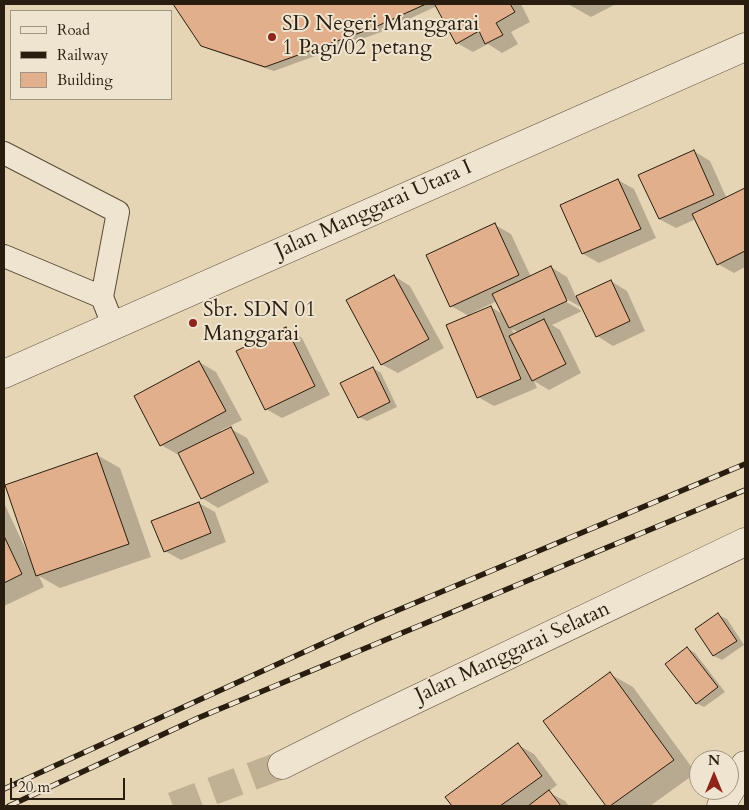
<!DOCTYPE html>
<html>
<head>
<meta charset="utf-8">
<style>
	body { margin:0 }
	#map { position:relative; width:749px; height:810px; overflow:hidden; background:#e6d5b5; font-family:Cardo,serif }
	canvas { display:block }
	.frame { position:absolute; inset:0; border:5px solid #291d0f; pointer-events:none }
	.legend { position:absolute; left:10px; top:10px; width:162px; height:90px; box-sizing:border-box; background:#efe4cf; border:1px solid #a09482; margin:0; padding:6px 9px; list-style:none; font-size:15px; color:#291d0f }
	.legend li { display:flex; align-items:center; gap:10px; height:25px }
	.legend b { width:25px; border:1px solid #a09482 }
	.north { position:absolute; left:689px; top:750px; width:50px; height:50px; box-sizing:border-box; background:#efe4cf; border:1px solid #a09482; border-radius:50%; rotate:0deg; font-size:14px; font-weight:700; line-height:20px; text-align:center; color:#291d0f }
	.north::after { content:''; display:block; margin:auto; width:18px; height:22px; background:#8f2418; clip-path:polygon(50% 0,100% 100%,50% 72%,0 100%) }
	.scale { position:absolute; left:10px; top:778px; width:115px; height:22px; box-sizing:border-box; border:2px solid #291d0f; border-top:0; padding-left:6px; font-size:15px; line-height:18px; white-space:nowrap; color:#291d0f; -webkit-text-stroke:4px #efe4cf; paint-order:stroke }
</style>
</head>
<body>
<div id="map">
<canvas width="749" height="810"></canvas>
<div class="frame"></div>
<ul class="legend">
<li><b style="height:6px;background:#efe4cf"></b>Road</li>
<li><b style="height:6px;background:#291d0f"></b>Railway</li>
<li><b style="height:14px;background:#e2af8c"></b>Building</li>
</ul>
<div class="north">N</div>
<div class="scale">20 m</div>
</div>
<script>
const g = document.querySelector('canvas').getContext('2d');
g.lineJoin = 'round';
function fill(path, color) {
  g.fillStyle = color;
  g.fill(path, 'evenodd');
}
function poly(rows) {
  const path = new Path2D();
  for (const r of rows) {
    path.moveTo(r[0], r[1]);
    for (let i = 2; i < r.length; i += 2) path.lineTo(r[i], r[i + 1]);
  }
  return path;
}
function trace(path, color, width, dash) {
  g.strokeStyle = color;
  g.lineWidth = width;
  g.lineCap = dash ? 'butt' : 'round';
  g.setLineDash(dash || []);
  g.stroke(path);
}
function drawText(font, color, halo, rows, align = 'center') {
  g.font = font + ' Cardo,serif';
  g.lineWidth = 4;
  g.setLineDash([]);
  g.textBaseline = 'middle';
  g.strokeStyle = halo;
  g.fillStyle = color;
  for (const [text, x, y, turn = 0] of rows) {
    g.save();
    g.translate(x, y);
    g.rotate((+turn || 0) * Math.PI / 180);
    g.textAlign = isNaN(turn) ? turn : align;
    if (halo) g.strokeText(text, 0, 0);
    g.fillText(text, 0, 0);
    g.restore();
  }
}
fill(poly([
	[175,4,521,4,530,22,511,32,518,44,502,53,488,44,473,52,457,43,437,6,381,32,274,71,211,50,202,45],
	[568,4,616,4,591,17],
	[694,151,710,161,727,199,745,190,745,267,734,273,718,264,696,219,676,228,659,219],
	[618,180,634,189,656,238,599,263,583,254,561,205],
	[495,225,511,234,531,277,551,267,567,277,576,297,611,281,627,291,645,331,613,346,597,336,584,309,563,297,561,299,582,311,552,325,560,330,581,373,549,390,534,381,537,388,494,406,478,397,469,316,451,306],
	[497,301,504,315,491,307,471,316,470,314],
	[512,329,516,331,519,333,514,335],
	[394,276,410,286,444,348,398,373,381,364],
	[286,329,302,338,330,395,282,418,266,409],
	[199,362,216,372,242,420,220,431,221,433,231,429,247,438,269,482,218,508,202,498,179,453,177,454,161,445],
	[373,368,381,373,397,407,367,421,359,417],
	[97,455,120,468,151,557,60,588,39,576,44,587,4,606,4,503,28,554,30,554],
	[199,503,215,512,226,542,181,560,165,551],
	[718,615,727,619,744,645,722,660,714,656],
	[687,648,695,653,725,692,704,707,696,703],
	[610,674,633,687,696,773,650,806,608,806,545,721],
	[518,745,534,754,557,785,548,792,565,801,569,806,454,806,447,797]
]), '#0003');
const building = poly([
	[173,4,426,4,373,28,265,67,201,46,173,4],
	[437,4,510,4,515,12,496,23,503,35,485,44,479,31,456,44,435,5,437,4],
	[694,150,714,195,659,219,638,175,694,150],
	[618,179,641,229,582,254,560,205,618,179],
	[745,188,745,251,717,265,692,214,745,188],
	[495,223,519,275,450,307,426,255,495,223],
	[551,266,567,301,509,328,492,294,551,266],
	[394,275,429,339,381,365,346,300,394,275],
	[611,280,630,321,596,337,576,296,611,280],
	[491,306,521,379,477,398,446,325,491,306],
	[544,319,566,364,532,381,509,336,544,319],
	[286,327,315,386,265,410,236,351,286,327],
	[199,361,226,411,160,446,134,396,199,361],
	[373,367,390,402,358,418,340,383,373,367],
	[231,427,254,473,201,499,178,453,231,427],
	[97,453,129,544,36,576,5,485,97,453],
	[199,502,211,533,164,552,151,521,199,502],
	[4,536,22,574,4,583,4,536],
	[718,613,737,641,713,656,695,629,718,613],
	[687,647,718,687,696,704,665,664,687,647],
	[610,672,674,760,610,806,606,806,543,721,610,672],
	[518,743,542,776,500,806,452,806,445,797,518,743],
	[549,790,561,806,528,806,549,790]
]);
fill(building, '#e2af8c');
trace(building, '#291d0f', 1);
trace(poly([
	[173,806,282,765]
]), '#c0b094', 28, [28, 14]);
const service = poly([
	[4,153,118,212,102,297],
	[4,256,102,297,113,325]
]);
const minor = poly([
	[282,765,358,727,745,542],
	[721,806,745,765]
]);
const tertiary = poly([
	[4,374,745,47]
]);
trace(service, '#584b38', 24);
trace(minor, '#584b38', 29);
trace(tertiary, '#584b38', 29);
trace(service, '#efe4cf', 22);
trace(minor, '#efe4cf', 28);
trace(tertiary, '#efe4cf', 28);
const rail = poly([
	[4,789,372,621,745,464],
	[9,806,198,718,745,490]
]);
trace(rail, '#291d0f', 5.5);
trace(rail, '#efe4cf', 4, [11]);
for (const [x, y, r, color] of [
	[272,37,5,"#8f2418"],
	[193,323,5,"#8f2418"]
]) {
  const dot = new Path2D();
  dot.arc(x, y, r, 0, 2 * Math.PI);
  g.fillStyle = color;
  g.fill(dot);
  trace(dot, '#efe4cf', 2);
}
drawText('21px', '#291d0f', '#efe4cf', [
	["SD Negeri Manggarai",282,25],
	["1 Pagi/02 petang",282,49],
	["Sbr. SDN 01",203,311],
	["Manggarai",203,335]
], 'left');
drawText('21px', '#291d0f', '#efe4cf', [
	["Jalan Manggarai Utara I",374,210,-24],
	["Jalan Manggarai Selatan",513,653,-25]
]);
</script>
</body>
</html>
